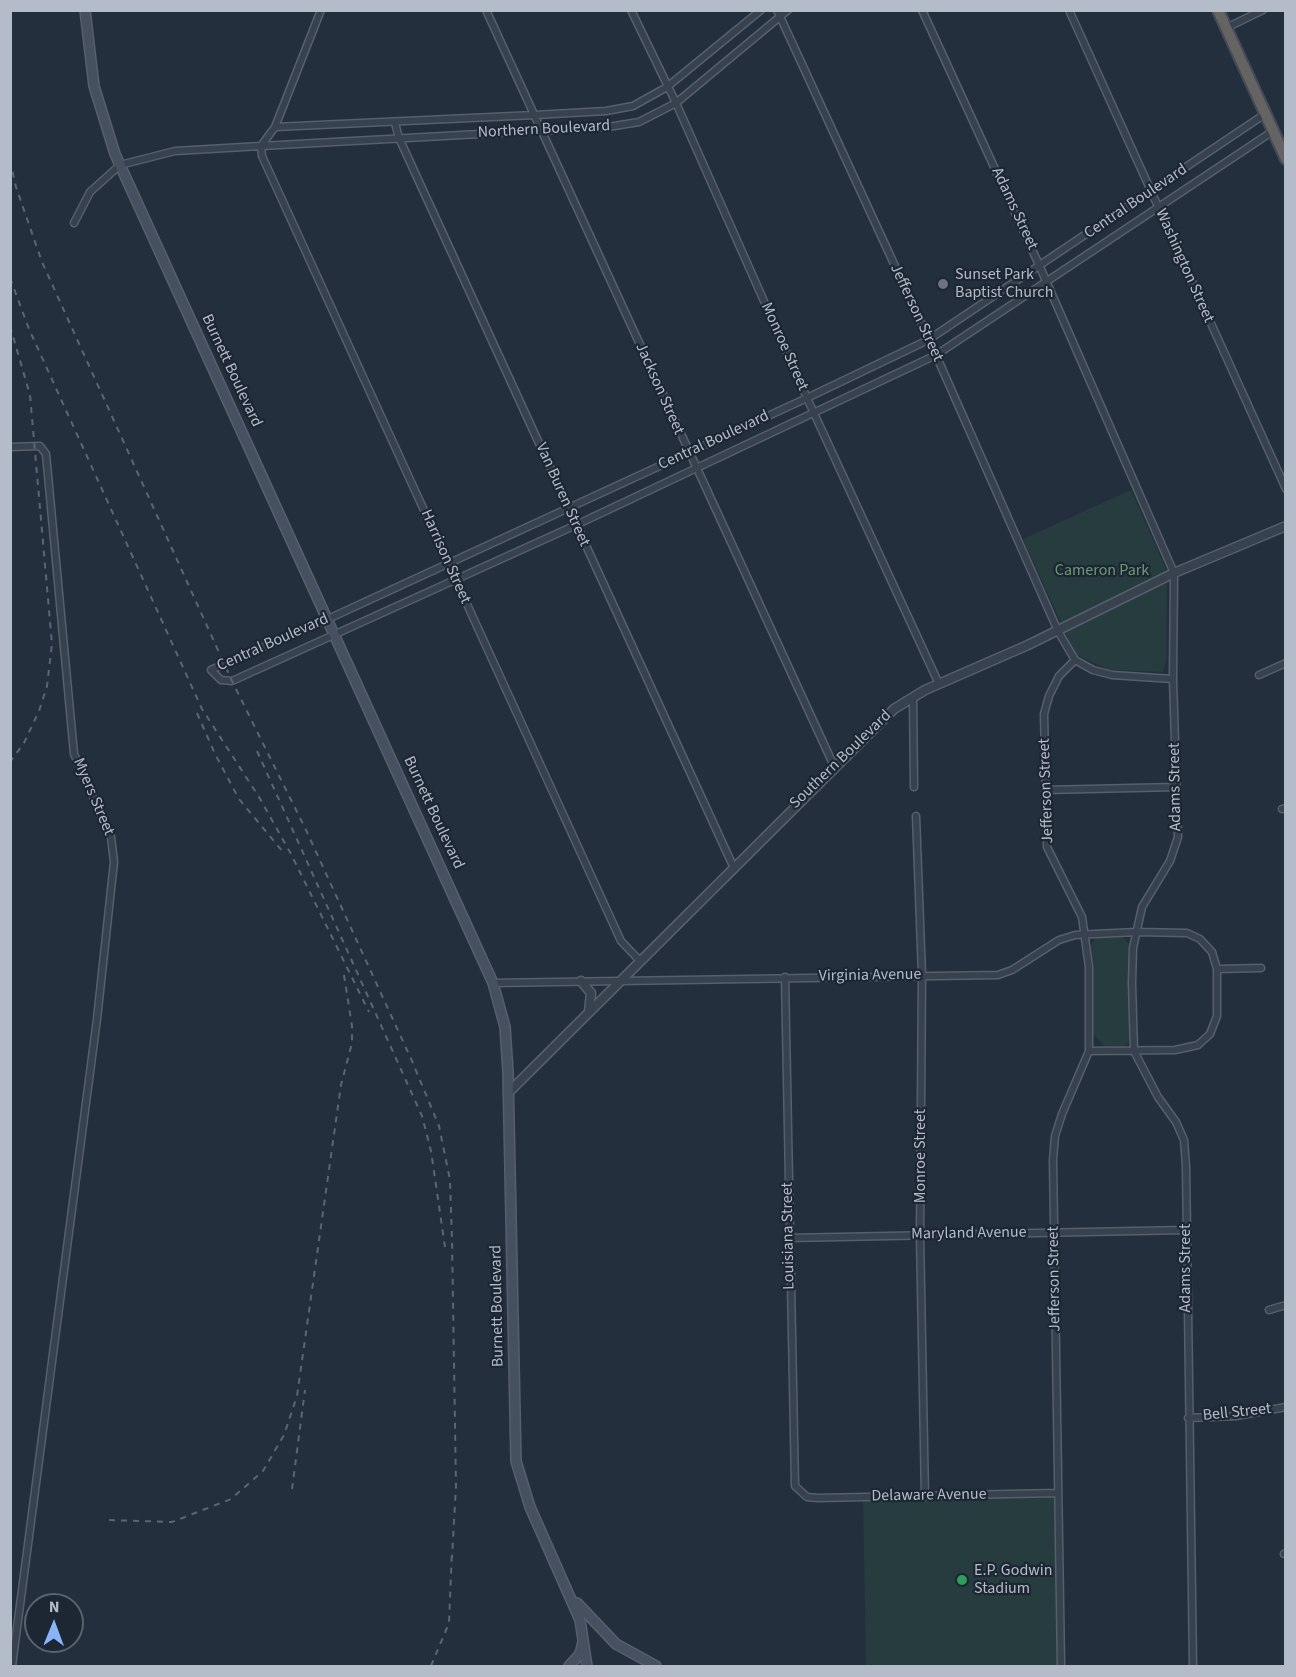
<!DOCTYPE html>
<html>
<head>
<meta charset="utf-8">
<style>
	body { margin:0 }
	#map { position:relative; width:1296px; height:1677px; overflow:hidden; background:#242f3e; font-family:"Source Sans 3",sans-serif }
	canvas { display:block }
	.frame { position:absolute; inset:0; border:12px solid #b4bcc9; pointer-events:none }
	.north { position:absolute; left:24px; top:1593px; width:60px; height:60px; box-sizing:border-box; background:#1d2633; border:2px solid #59626f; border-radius:50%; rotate:1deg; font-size:16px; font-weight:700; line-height:24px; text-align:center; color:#b4bcc9 }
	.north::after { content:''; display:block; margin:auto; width:21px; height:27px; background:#8ab4f8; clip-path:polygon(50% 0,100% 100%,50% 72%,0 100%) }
</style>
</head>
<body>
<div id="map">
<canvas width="1296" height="1677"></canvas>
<div class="frame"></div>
<div class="north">N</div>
</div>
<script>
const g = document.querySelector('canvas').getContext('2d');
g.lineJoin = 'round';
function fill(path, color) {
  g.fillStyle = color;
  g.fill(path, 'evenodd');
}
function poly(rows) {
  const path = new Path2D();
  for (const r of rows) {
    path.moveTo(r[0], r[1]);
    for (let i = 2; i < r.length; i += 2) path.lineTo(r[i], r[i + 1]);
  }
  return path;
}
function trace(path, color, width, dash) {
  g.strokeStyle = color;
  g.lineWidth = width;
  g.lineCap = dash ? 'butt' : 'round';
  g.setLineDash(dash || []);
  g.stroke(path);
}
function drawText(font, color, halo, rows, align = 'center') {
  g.font = font + ' "Source Sans 3",sans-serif';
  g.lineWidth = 4.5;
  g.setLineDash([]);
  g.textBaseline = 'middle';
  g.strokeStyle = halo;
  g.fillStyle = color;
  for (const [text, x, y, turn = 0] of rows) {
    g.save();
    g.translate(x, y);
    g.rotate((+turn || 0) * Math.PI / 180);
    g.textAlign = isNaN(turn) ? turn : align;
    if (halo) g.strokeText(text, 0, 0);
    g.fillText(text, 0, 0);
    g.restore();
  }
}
fill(poly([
	[1131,490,1167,571,1166,661,1163,672,1109,670,1075,654,1023,539],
	[1120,935,1129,944,1132,1038,1125,1046,1106,1047,1093,1034,1090,946,1098,936],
	[1057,1493,1061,1666,866,1666,863,1498]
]), '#263c3f');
const minor = poly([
	[486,10,834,766],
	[631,10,676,103,807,398,939,684],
	[777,10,936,355,1058,631,1075,660],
	[922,10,1040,267,1174,573,1173,679,1178,837,1170,861,1142,907,1133,948,1132,983,1134,1051,1158,1097,1176,1122,1184,1140,1186,1166,1193,1666],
	[1069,10,1286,489],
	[1226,28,1263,10],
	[1265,114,928,340,807,398,328,619,211,670,221,680,232,681,576,525,936,355,1273,131],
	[395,123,399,138,733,866],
	[275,127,321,10],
	[74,223,90,192,120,165,175,151,261,146,275,127,535,115,606,111,633,106,667,87,761,10],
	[10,447,40,446,46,454,74,754,111,837,114,862,97,1019,12,1666],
	[1075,660,1093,670,1112,675,1173,679],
	[1259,675,1286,663],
	[913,697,914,787],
	[1045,790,1176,787],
	[1282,809,1286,808],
	[916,816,922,975,920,1236,925,1497],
	[640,961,621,941,262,156,261,146,608,127,639,122,676,103,788,10],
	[1217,969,1261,968],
	[785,977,795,1486,807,1497,818,1498,1057,1493],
	[493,983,998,975,1012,970,1059,940,1075,935,1136,932,1187,933,1200,939,1212,952,1217,969,1217,1016,1210,1034,1198,1045,1175,1050,1089,1051],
	[789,1238,1185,1230],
	[1269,1310,1286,1305],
	[1188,1418,1236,1416,1286,1407],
	[1284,1554,1286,1553],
	[1061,1666,1053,1160,1055,1136,1062,1114,1089,1051,1089,967,1082,917,1047,847,1044,714,1049,696,1059,676,1075,660]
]);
const tertiary = poly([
	[581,981,591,993,589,1011],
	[508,1093,894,709,925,690,1028,645,1174,573,1286,526]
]);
const secondary = poly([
	[85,10,94,86,115,154,493,983,505,1027,508,1072,516,1461,530,1507,580,1620,587,1666],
	[577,1603,616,1644,656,1666],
	[569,1666,580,1654,583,1642]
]);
const trunk = poly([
	[1218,10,1286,159]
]);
trace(minor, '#565f6c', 9);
trace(tertiary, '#565f6c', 11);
trace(secondary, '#565f6c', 12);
trace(trunk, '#434c59', 14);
trace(minor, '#38414e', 6);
trace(tertiary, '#38414e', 8);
trace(secondary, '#465061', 9);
trace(trunk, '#656462', 10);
trace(poly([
	[10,160,16,187,42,262,232,681,306,830,412,1061,439,1126,450,1180,452,1240,456,1486,452,1558],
	[10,278,29,329,202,709,259,797,291,854,369,1012],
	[10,326,30,395,52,644,47,686,39,711,24,743,10,762],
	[197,713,215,754,239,799,283,852],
	[257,751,422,1116,431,1151,445,1247],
	[292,1489,305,1390],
	[109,1520,172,1522,231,1499,263,1471,284,1435,297,1396,341,1085,352,1043,352,1026,344,975],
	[431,1666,449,1623,452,1550]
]), '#5a6575', 2, [6, 6]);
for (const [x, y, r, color] of [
	[943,284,6,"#6b7280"],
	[962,1580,6,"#2e9e5b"]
]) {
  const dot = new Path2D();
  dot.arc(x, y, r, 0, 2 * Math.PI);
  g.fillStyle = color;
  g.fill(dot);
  trace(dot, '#1d2633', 2);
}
drawText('16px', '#b4bcc9', '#1d2633', [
	["Northern Boulevard",544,130,-3],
	["Central Boulevard",1136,202,-34],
	["Adams Street",1014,209,65],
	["Washington Street",1184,266,66],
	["Jefferson Street",916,313,65],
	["Monroe Street",784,347,66],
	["Burnett Boulevard",231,371,65],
	["Jackson Street",659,389,66],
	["Central Boulevard",714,441,-25],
	["Van Buren Street",562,495,66],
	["Harrison Street",445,557,66],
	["Central Boulevard",273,643,-24],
	["Southern Boulevard",841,760,-44],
	["Adams Street",1176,787,-91],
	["Jefferson Street",1047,791,-92],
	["Myers Street",93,797,67],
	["Burnett Boulevard",433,813,65],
	["Virginia Avenue",870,976,-1],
	["Monroe Street",921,1156,-90],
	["Maryland Avenue",969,1234,-1],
	["Louisiana Street",789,1236,-91],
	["Adams Street",1186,1268,-90],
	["Jefferson Street",1055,1279,-91],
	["Burnett Boulevard",498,1306,-91],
	["Bell Street",1237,1413,-6],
	["Delaware Avenue",929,1496,-1]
]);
drawText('16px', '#b4bcc9', '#1d2633', [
	["Sunset Park",955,275],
	["Baptist Church",955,293],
	["E.P. Godwin",974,1571],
	["Stadium",974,1589]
], 'left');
drawText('16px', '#6b9a76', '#1d2633', [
	["Cameron Park",1102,571]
]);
</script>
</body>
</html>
